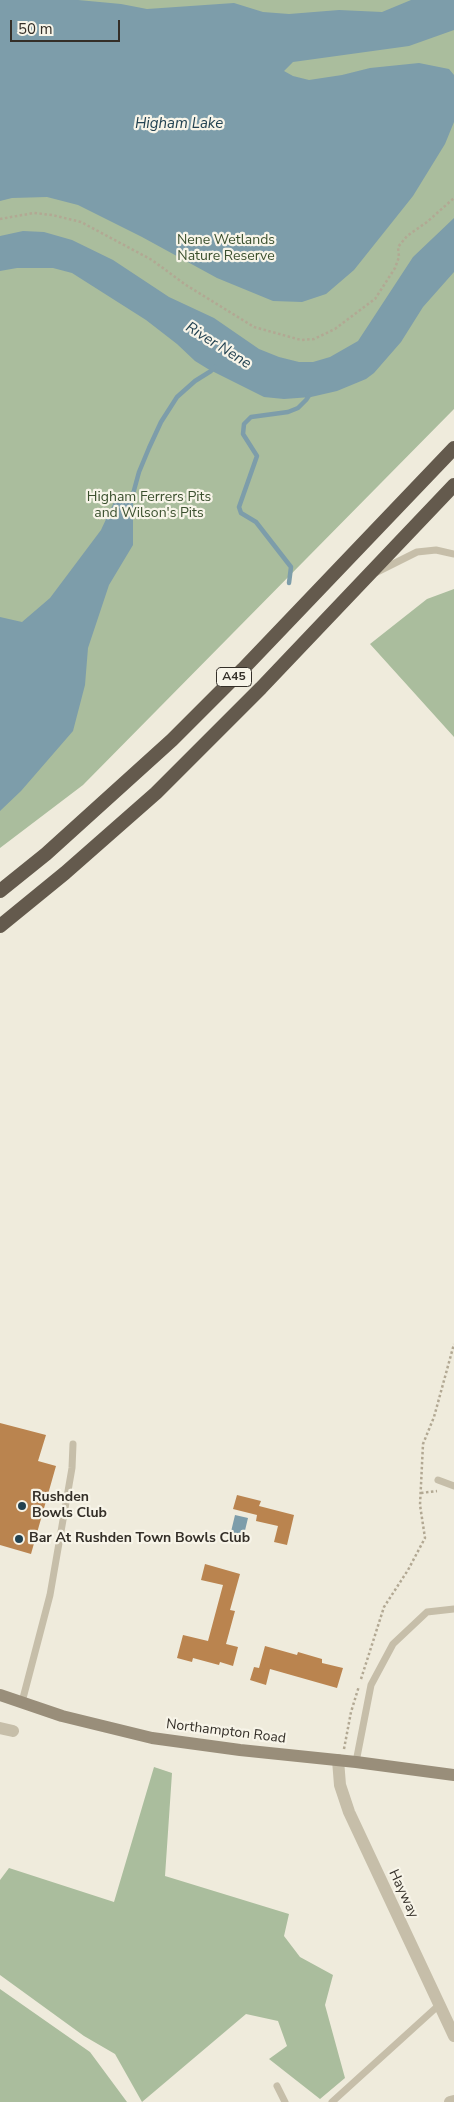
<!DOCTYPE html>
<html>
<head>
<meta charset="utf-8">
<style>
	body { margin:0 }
	#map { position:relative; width:454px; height:2102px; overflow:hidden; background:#efebdc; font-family:"Nunito Sans",sans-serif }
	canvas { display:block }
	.scale { position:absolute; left:10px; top:20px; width:110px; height:22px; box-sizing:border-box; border:2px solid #342f28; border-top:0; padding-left:6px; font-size:15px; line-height:18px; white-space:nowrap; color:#342f28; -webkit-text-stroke:4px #f7f4e8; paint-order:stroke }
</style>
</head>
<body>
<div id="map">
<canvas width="454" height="2102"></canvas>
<div class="scale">50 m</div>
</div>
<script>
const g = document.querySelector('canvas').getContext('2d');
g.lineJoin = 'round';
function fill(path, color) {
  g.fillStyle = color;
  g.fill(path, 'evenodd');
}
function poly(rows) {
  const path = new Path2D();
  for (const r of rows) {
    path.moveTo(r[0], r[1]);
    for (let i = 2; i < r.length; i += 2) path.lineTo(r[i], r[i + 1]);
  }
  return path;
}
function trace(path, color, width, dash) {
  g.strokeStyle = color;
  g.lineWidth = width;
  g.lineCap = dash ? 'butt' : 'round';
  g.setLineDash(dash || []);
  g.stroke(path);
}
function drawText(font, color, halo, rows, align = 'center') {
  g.font = font + ' "Nunito Sans",sans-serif';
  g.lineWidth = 4.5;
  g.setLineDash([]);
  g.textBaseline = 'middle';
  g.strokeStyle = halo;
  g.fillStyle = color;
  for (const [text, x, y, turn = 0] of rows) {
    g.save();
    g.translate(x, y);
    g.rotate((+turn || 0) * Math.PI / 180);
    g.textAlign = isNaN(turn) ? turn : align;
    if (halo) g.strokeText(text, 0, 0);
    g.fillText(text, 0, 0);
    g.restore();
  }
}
fill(poly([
	[0,0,454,0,454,409,83,785,0,848],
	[454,589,454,737,370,644,427,599],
	[154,1767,172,1773,165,1876,289,1914,284,1936,300,1957,333,1975,325,2005,345,2078,320,2099,269,2059,287,2046,278,2021,246,2014,142,2102,115,2054,84,2036,0,1975,0,1880,9,1868,114,1902],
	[0,1989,90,2052,127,2102,0,2102]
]), '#aabd9d');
fill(poly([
	[0,0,78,0,121,4,147,9,234,3,263,12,289,14,339,10,382,12,411,0,454,0,454,30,409,46,293,62,284,71,293,76,309,80,342,75,370,68,419,63,449,69,454,75,454,122,445,144,413,196,354,270,326,294,302,302,273,301,217,278,142,237,78,205,47,197,12,198,0,201],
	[454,218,454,272,423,307,401,342,374,373,366,379,337,391,311,397,284,399,264,397,208,369,195,361,177,344,146,320,72,273,53,268,17,268,0,271,0,236,23,231,44,232,72,240,113,260,169,297,214,318,259,349,279,357,299,362,313,362,330,357,358,341,413,257],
	[133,494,133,545,109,585,88,648,85,685,73,731,21,791,0,811,0,617,22,622,50,598,101,530,114,502],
	[235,1515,248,1518,242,1543,229,1540]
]), '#7d9daa');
trace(poly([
	[133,494,139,472,149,448,161,422,177,397,195,381,211,371,215,367],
	[289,583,291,567,256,522,241,513,239,507,257,456,243,434,244,424,251,417,288,412,298,408,306,400,310,394]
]), '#7d9daa', 4.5);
fill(poly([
	[0,1423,46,1435,38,1461,56,1466,31,1554,0,1545],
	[237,1495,261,1501,259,1506,294,1515,287,1545,274,1542,278,1526,256,1521,257,1515,233,1509],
	[205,1564,240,1574,230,1610,235,1611,226,1644,238,1647,233,1666,220,1662,219,1665,193,1658,192,1662,177,1658,183,1635,208,1641,223,1585,201,1580],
	[265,1646,297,1655,298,1652,322,1659,322,1663,343,1668,337,1688,270,1669,266,1685,250,1680,254,1667,259,1668]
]), '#ba844f');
trace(poly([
	[0,219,34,213,52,215,81,222,152,260,186,285,254,327,301,340,314,339,335,329,375,299,395,268,399,257,398,247,407,236,427,222,454,198],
	[421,1493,437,1491],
	[361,1679,384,1607,408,1570,425,1538,420,1505,423,1444,434,1417,454,1344],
	[344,1749,351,1712,359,1686]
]), '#b2a893', 2.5, [2.5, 2.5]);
trace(poly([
	[377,572,417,552,436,550,454,554],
	[438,1480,454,1486],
	[22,1702,50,1595,72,1468,73,1444],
	[356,1762,371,1685,393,1644,427,1612,454,1609],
	[277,2086,285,2102],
	[332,2102,439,2005]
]), '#c6bea9', 7);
trace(poly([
	[0,1728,13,1731],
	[338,1760,340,1785,349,1812,454,2036],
	[450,2102,454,2101]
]), '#c6bea9', 12);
trace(poly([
	[0,1695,62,1716,152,1738,240,1750,356,1762,454,1775]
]), '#998e7a', 12);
trace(poly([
	[0,891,46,854,172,740,243,669,454,448],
	[0,926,65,873,156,793,261,688,454,485]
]), '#645a4d', 14);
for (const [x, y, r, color] of [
	[22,1506,5,"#224251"],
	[19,1539,5,"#224251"]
]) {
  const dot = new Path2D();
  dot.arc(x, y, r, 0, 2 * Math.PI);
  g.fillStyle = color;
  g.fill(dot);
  trace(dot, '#f7f4e8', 2);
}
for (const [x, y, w] of [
	[234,677,35]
]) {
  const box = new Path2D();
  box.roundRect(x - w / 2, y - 9.5, w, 19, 4);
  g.fillStyle = '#f7f4e8';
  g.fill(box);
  trace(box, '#342f28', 1);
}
drawText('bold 12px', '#342f28', null, [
	["A45",234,677]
]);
drawText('14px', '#3b502e', '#f7f4e8', [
	["Nene Wetlands",226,241],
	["Nature Reserve",226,257],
	["Higham Ferrers Pits",149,498],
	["and Wilson's Pits",149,514]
]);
drawText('bold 14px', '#342f28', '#f7f4e8', [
	["Rushden",32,1498],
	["Bowls Club",32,1514],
	["Bar At Rushden Town Bowls Club",29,1539]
], 'left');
drawText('14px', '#342f28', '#f7f4e8', [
	["Northampton Road",226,1732,7],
	["Hayway",403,1894,65]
]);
drawText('italic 15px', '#224251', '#f7f4e8', [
	["Higham Lake",179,124],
	["River Nene",218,346,32]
]);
</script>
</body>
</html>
